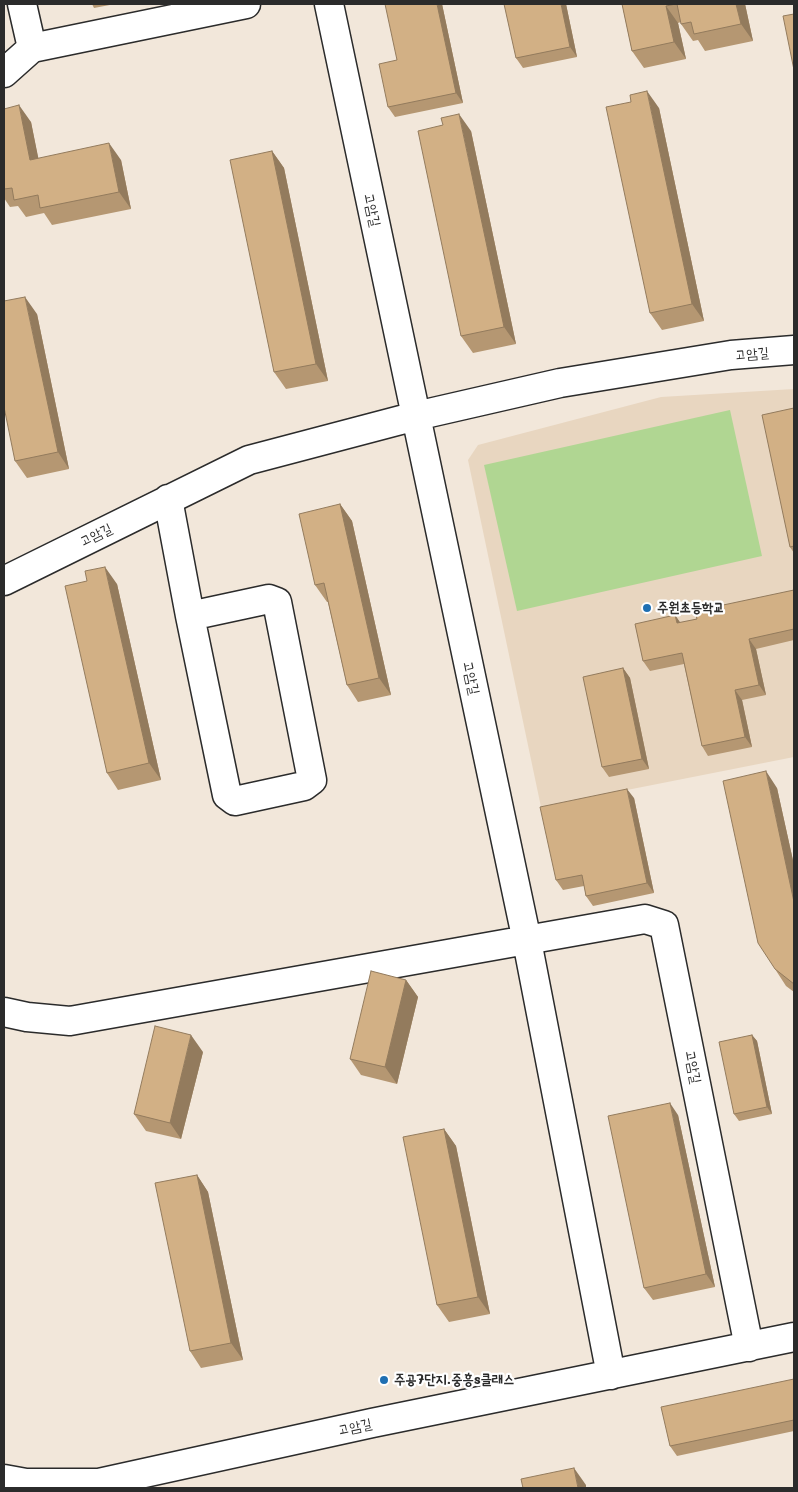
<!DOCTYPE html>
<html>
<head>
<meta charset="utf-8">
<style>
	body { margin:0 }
	#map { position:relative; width:798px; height:1492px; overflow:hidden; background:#f2e7da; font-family:Mali,sans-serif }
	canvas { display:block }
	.frame { position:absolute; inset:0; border:5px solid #2b2b2b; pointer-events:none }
</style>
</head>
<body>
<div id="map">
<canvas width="798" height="1492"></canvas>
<div class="frame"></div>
</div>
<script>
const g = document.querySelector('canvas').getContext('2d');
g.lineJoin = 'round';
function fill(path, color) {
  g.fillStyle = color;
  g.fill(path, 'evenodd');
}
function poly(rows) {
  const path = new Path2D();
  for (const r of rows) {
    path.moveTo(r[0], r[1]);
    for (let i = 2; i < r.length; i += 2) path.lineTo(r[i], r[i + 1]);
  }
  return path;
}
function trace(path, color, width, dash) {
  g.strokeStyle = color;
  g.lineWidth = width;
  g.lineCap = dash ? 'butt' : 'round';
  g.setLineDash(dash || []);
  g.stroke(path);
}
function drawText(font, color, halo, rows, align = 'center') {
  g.font = font + ' Mali,"Poor Story",sans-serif';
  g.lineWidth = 4.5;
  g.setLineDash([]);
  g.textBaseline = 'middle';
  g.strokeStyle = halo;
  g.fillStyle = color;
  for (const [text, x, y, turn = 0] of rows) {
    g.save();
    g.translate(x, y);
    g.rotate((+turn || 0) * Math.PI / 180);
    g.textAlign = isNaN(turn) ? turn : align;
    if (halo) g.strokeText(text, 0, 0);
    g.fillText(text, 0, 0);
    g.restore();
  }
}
fill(poly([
	[794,389,794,757,541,807,468,460,478,445,661,397]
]), '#e8d6c0');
fill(poly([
	[730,410,762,556,517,611,484,465]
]), '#b0d692');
const minor = poly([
	[22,4,32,48],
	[4,73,32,48,246,4],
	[168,499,190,616,227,795,235,801,304,786,312,780,277,602,269,599,190,616],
	[4,581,249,460,416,416,329,4],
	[4,1012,27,1017,70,1021,645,919,664,925,749,1347],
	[611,1375,527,941,416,416,560,383,731,355,794,350],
	[4,1479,26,1483,99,1483,372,1423,794,1337]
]);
trace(minor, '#2b2b2b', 31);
trace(minor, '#fff', 28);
fill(poly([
	[92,4,115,4,94,8],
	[442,4,463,103,395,117,388,107,397,60],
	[566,4,577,57,523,68,516,58],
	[622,4,745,4,753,41,705,51,698,40,693,41,681,24,681,22,678,23,686,59,644,68,632,51],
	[659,108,704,321,662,330,650,313],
	[4,109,31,122,38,158,121,160,131,209,52,225,44,213,26,217,18,206,10,207,4,198],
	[471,131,516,344,473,353,461,336],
	[272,151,284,168,328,381,286,389,274,372],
	[37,314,69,469,27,478,15,461],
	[794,408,794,553,790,547],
	[340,504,352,521,391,695,358,702,347,685,328,602,327,602,315,585],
	[87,581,117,584,161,780,118,790,107,773],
	[794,590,794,640,756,649,766,695,742,700,752,747,708,756,702,746,684,664,650,671,643,661,675,615,680,623,697,619],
	[623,668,630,678,649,769,609,777,602,767],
	[777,788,794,865,794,992,786,986,775,969],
	[634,798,654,893,593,906,586,896,584,886,563,890,556,880],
	[406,980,418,997,397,1084,361,1075,350,1059],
	[752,1035,757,1041,772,1114,739,1121,734,1114],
	[203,1052,181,1139,146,1131,134,1114],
	[678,1115,715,1287,653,1300,644,1288],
	[444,1129,456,1146,490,1314,449,1322,437,1305],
	[197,1175,208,1192,243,1360,201,1368,190,1351],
	[794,1379,794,1431,677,1456,670,1446]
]), '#b59772');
fill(poly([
	[437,4,442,4,463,103,456,93],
	[561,4,566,4,577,57,570,47],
	[736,4,745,4,753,41,741,24],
	[666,6,678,23,686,59,674,42],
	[647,91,659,108,704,321,692,304],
	[19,105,31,122,42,176,30,160],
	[459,114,471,131,516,344,504,327],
	[109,143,121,160,131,209,119,192],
	[272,151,284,168,328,381,316,364],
	[25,297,37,314,69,469,58,452],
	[340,504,352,521,391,695,379,678],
	[105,567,117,584,161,780,149,763],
	[675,615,682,625,677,623],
	[749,639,756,649,766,695,759,685],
	[623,668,630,678,649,769,642,759],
	[735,690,742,700,752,747,745,737],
	[766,771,777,788,794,865,794,902],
	[627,789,634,798,654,893,647,883],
	[406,980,418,997,397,1084,385,1067],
	[191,1035,203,1052,181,1139,170,1123],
	[752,1035,757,1041,772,1114,767,1107],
	[670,1103,678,1115,715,1287,706,1274],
	[444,1129,456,1146,490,1314,478,1297],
	[197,1175,208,1192,243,1360,231,1343],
	[574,1468,586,1485,586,1488,578,1488]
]), '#937b5d');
const building = poly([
	[385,4,437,4,456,93,388,107,379,64,397,60,385,4],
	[504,4,561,4,570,47,516,58,504,4],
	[622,4,676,4,666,6,674,42,632,51,622,4],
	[677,4,736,4,741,24,694,34,691,22,681,24,677,4],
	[794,14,794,70,783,16,794,14],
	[647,91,692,304,650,313,606,107,631,102,630,95,647,91],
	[19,105,30,160,109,143,119,192,40,208,38,195,14,200,12,188,4,189,4,109,19,105],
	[459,114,504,327,461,336,418,131,443,125,441,118,459,114],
	[272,151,316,364,274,372,230,160,272,151],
	[25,297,58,452,15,461,4,407,4,301,25,297],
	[794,408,794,546,790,547,762,415,794,408],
	[340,504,379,678,347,685,324,583,315,585,299,514,340,504],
	[105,567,149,763,107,773,65,586,87,581,85,571,105,567],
	[794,590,794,629,749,639,759,685,735,690,745,737,702,746,682,653,643,661,635,624,675,615,677,623,697,619,695,611,794,590],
	[623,668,642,759,602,767,583,677,623,668],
	[766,771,794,902,794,984,775,969,758,943,723,781,766,771],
	[627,789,647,883,586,896,582,875,556,880,540,807,627,789],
	[371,971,406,980,385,1067,350,1059,371,971],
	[155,1026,191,1035,170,1123,134,1114,155,1026],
	[752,1035,767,1107,734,1114,719,1042,752,1035],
	[670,1103,706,1274,644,1288,608,1116,670,1103],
	[444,1129,478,1297,437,1305,403,1137,444,1129],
	[197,1175,231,1343,190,1351,155,1183,197,1175],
	[794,1379,794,1420,670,1446,661,1407,794,1379],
	[574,1468,578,1488,523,1488,521,1479,574,1468]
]);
fill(building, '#d2b085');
trace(building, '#937b5d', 1);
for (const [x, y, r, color] of [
	[647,608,5,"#1f6fb2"],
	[384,1380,5,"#1f6fb2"]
]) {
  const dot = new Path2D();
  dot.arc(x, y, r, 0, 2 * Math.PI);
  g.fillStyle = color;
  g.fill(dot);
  trace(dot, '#fff', 2);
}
drawText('14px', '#2b2b2b', '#fff', [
	["고암길",372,210,78],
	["고암길",752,354,-5],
	["고암길",96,535,-26],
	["고암길",471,678,78],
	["고암길",693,1067,79],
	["고암길",355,1427,-12]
]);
drawText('bold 14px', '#2b2b2b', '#fff', [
	["주원초등학교",657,608],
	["주공7단지.중흥s클래스",394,1380]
], 'left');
</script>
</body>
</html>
